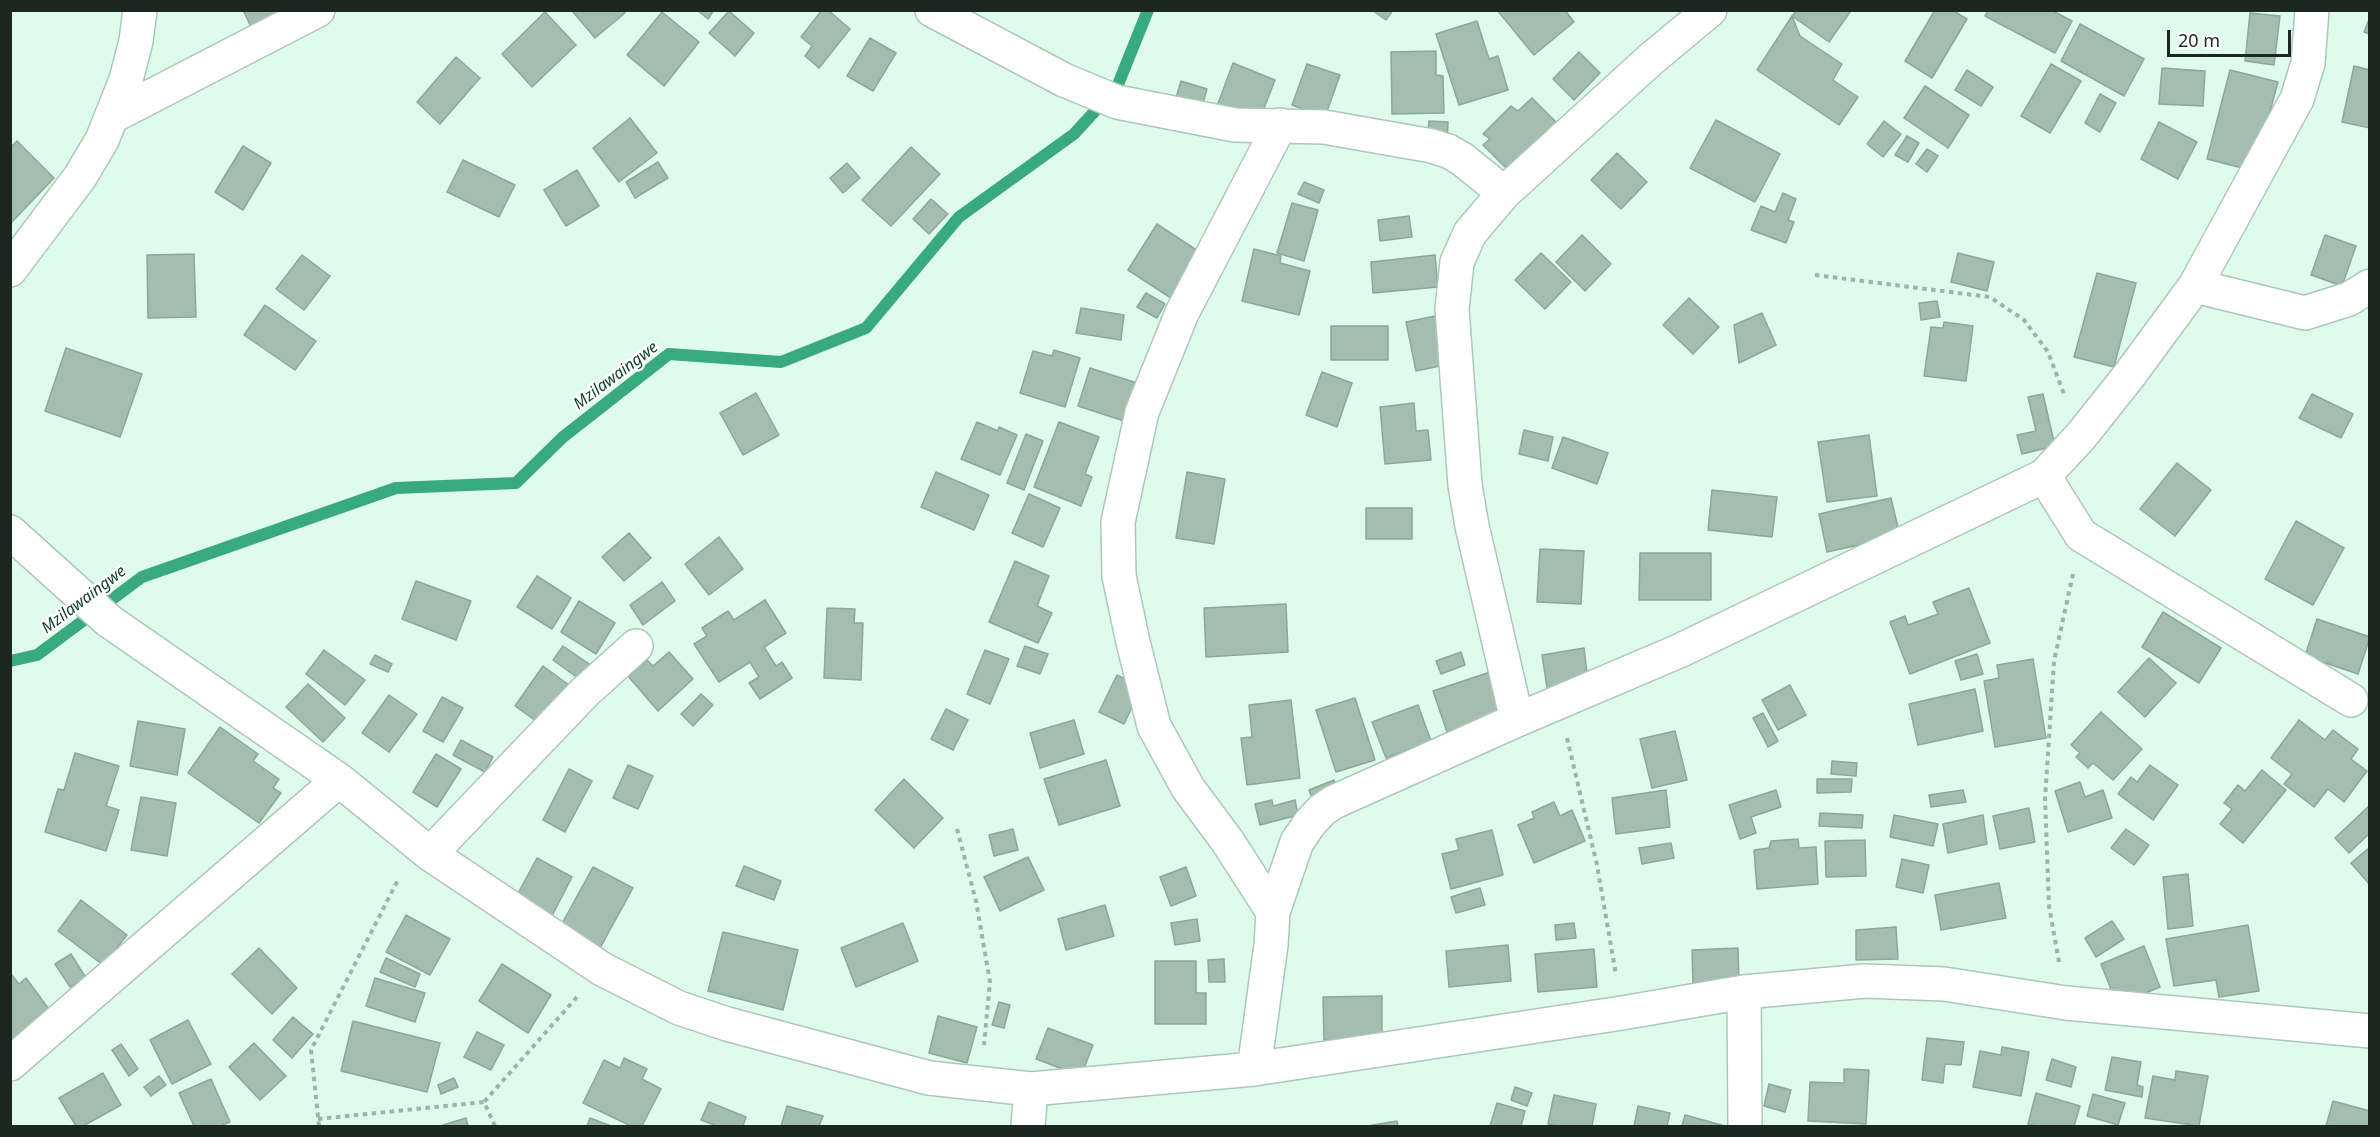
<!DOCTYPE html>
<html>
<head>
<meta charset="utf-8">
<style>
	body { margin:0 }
	#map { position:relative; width:2380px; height:1137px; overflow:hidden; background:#dffbeb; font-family:"Noto Sans",sans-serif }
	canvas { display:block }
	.frame { position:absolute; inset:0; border:12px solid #1c2721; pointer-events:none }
	.scale { position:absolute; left:2167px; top:30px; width:124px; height:27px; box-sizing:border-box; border:3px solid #1c2721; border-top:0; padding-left:8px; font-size:18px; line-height:21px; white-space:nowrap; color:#1c2721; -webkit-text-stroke:4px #fff; paint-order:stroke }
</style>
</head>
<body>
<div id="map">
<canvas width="2380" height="1137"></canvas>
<div class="frame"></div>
<div class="scale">20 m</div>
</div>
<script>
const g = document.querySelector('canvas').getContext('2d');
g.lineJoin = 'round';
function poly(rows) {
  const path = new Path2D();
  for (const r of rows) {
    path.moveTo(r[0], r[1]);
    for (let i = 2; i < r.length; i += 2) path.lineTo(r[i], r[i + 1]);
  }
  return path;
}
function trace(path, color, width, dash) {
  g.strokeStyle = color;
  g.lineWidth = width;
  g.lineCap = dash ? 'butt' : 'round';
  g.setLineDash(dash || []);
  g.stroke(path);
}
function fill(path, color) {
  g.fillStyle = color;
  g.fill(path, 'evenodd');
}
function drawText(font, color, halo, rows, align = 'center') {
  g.font = font + ' "Noto Sans",sans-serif';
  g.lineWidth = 5;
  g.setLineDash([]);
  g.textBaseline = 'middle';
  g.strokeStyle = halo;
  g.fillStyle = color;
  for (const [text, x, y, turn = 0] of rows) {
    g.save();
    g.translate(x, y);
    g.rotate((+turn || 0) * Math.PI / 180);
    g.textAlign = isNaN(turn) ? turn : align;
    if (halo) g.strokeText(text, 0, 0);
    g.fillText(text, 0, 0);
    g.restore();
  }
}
trace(poly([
	[10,661,37,655,142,577,396,488,516,483,563,437,669,354,781,362,866,328,959,217,1074,134,1117,87,1148,10]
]), '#39aa7c', 12);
const building = poly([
	[243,10,284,10,251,27,243,10],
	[576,10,623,10,625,13,595,38,573,12,576,10],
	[697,10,714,10,708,19,697,10],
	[822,10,828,10,850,29,819,68,805,56,812,46,801,37,822,10],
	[1372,10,1393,10,1386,20,1372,10],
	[1497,10,1565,10,1574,22,1534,55,1497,10],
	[1797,10,1847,10,1850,12,1829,42,1792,16,1797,10],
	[1935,10,1952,10,1967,19,1932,78,1905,61,1935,10],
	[1988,10,2051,10,2072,21,2055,53,1985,16,1988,10],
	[729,11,754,33,735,56,709,33,729,11],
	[545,12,576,45,532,87,502,54,545,12],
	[662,12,699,42,664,86,627,55,662,12],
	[2250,13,2280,16,2274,65,2245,61,2250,13],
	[1792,16,1800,36,1842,64,1833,80,1858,97,1839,125,1757,70,1792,16],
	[2370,17,2370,34,2364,32,2370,17],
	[1477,21,1489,59,1498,56,1508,90,1459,105,1436,34,1477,21],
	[2080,24,2144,59,2124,96,2061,61,2080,24],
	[870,38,896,53,873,91,847,76,870,38],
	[1436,51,1436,75,1443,76,1444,113,1392,114,1391,52,1436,51],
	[1579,52,1600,73,1574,100,1553,79,1579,52],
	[456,57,480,78,440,124,417,102,456,57],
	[1233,63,1275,80,1258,124,1216,109,1233,63],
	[1307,64,1340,75,1325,117,1292,105,1307,64],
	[2051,64,2081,81,2050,133,2021,116,2051,64],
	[2354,66,2370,70,2370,128,2342,122,2354,66],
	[2162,68,2205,71,2203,106,2159,104,2162,68],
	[1967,70,1993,87,1981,106,1955,90,1967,70],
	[2230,70,2278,82,2254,171,2207,159,2230,70],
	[1181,81,1207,89,1201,110,1175,101,1181,81],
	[1925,86,1969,115,1948,148,1904,118,1925,86],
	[2100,94,2116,103,2100,132,2085,123,2100,94],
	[1532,98,1565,131,1517,179,1483,145,1490,139,1483,134,1511,106,1518,111,1532,98],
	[630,118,657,153,619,182,593,148,630,118],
	[1716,120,1780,154,1755,202,1690,168,1716,120],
	[1429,121,1448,122,1447,144,1427,143,1429,121],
	[1884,121,1901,134,1883,157,1867,144,1884,121],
	[2159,122,2197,142,2178,179,2141,159,2159,122],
	[1907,136,1919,143,1908,162,1895,155,1907,136],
	[17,141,54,178,10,224,10,148,17,141],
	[243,146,271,163,243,210,215,192,243,146],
	[911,147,940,174,891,226,862,200,911,147],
	[1927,149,1938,156,1927,172,1916,164,1927,149],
	[1617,153,1647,182,1621,209,1591,180,1617,153],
	[463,160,515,185,499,217,447,192,463,160],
	[658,162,668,178,635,198,626,182,658,162],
	[847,163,860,178,843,193,830,178,847,163],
	[577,170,599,206,566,226,544,190,577,170],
	[1304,182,1324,190,1319,203,1298,194,1304,182],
	[1783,193,1796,199,1788,220,1794,222,1786,243,1751,230,1761,206,1775,212,1783,193],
	[931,199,948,214,929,234,913,219,931,199],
	[1292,203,1318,210,1304,261,1277,253,1292,203],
	[1409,216,1412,237,1380,241,1378,220,1409,216],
	[1157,224,1207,257,1177,302,1128,270,1157,224],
	[1582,235,1611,264,1585,291,1556,262,1582,235],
	[2325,235,2356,246,2342,286,2311,275,2325,235],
	[1254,249,1281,256,1280,263,1310,271,1299,315,1242,301,1254,249],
	[1541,253,1571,282,1545,309,1515,280,1541,253],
	[1958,253,1994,262,1987,291,1951,282,1958,253],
	[194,254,196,317,148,318,147,255,194,254],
	[302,255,330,276,304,310,276,289,302,255],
	[1435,255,1438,287,1373,293,1371,262,1435,255],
	[2097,273,2136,283,2114,367,2074,357,2097,273],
	[1146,293,1165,304,1157,318,1137,307,1146,293],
	[1689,298,1719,327,1693,354,1663,325,1689,298],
	[1937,301,1940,317,1921,320,1919,303,1937,301],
	[265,305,316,341,295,370,244,335,265,305],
	[1081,308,1124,315,1121,340,1076,333,1081,308],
	[1762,313,1776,345,1739,363,1734,325,1762,313],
	[1435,316,1445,365,1416,371,1406,322,1435,316],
	[1944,322,1973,326,1966,381,1924,376,1931,327,1943,328,1944,322],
	[1331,326,1388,326,1388,360,1331,360,1331,326],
	[66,348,142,374,120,437,45,411,66,348],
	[1054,350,1080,358,1065,407,1020,393,1033,351,1052,356,1054,350],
	[1090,368,1137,383,1124,421,1078,406,1090,368],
	[1322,372,1352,383,1337,427,1306,415,1322,372],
	[756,393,779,435,743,455,720,413,756,393],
	[2043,394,2055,446,2022,454,2017,435,2036,431,2028,397,2043,394],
	[2312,394,2353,414,2341,438,2299,418,2312,394],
	[1414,403,1416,431,1428,430,1431,460,1385,464,1380,407,1414,403],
	[977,422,998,431,999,427,1017,435,1000,475,961,459,977,422],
	[1059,422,1099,437,1085,474,1092,477,1081,506,1034,487,1059,422],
	[1524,430,1553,437,1548,461,1519,454,1524,430],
	[1026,434,1043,441,1024,490,1007,483,1026,434],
	[1869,435,1877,496,1827,502,1818,442,1869,435],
	[1563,437,1608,453,1597,484,1552,468,1563,437],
	[2177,463,2211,490,2175,536,2140,509,2177,463],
	[936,472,989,495,974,530,921,507,936,472],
	[1187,472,1225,479,1214,544,1176,538,1187,472],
	[1712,490,1777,497,1772,537,1708,530,1712,490],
	[1029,494,1060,508,1043,547,1012,533,1029,494],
	[1891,498,1900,536,1827,552,1819,514,1891,498],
	[1366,508,1412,508,1412,539,1366,539,1366,508],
	[2296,521,2344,548,2313,605,2265,579,2296,521],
	[629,533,651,558,624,581,602,557,629,533],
	[719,537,743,569,709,595,685,564,719,537],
	[1540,549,1584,551,1581,604,1537,602,1540,549],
	[1640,553,1711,553,1711,600,1639,600,1640,553],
	[1015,561,1049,576,1037,606,1052,613,1038,643,989,622,1015,561],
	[537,576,571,598,552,629,517,607,537,576],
	[416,581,471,601,456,640,402,619,416,581],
	[662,582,675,601,643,625,630,605,662,582],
	[1969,588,1990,643,1910,674,1890,622,1905,616,1908,625,1938,614,1933,602,1969,588],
	[765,600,786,633,764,647,776,666,782,662,792,678,760,699,749,683,759,677,750,662,719,682,694,644,707,636,702,628,728,611,734,620,765,600],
	[579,601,615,623,596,654,561,632,579,601],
	[1286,604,1288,652,1206,657,1204,608,1286,604],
	[827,608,855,609,854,623,863,623,861,680,824,678,827,608],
	[2163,612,2221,648,2199,683,2142,647,2163,612],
	[2317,619,2370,637,2358,674,2305,656,2317,619],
	[563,646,592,666,582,681,553,660,563,646],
	[1025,646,1048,654,1040,674,1017,666,1025,646],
	[1584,648,1588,681,1547,688,1542,655,1584,648],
	[324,650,365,680,345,705,306,674,324,650],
	[985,650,1009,659,990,704,967,694,985,650],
	[669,652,693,679,658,711,628,676,647,660,653,666,669,652],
	[1461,652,1465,665,1441,674,1436,661,1461,652],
	[1977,654,1983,674,1961,680,1955,661,1977,654],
	[375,655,392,664,388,672,370,664,375,655],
	[2149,658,2176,683,2145,717,2118,692,2149,658],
	[2033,659,2046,738,1995,747,1984,681,1999,678,1997,665,2033,659],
	[543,666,569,685,540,724,515,706,543,666],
	[1490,672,1503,712,1447,732,1433,691,1490,672],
	[1117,675,1142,687,1124,724,1099,712,1117,675],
	[308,684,345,718,323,742,286,707,308,684],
	[1790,685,1806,715,1778,730,1762,700,1790,685],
	[1975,689,1983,731,1918,745,1909,704,1975,689],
	[701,694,713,705,693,726,681,714,701,694],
	[389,695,417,714,389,752,362,733,389,695],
	[442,697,463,708,443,742,423,731,442,697],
	[1355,698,1375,760,1336,772,1316,710,1355,698],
	[1291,700,1300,778,1247,785,1241,738,1252,737,1249,705,1291,700],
	[1418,705,1431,741,1386,758,1372,722,1418,705],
	[946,709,968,720,953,750,931,739,946,709],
	[2101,712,2142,749,2113,780,2093,763,2088,768,2076,757,2080,753,2071,745,2101,712],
	[1763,713,1778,741,1768,747,1753,718,1763,713],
	[1074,720,1084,754,1040,768,1030,733,1074,720],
	[2299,720,2325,740,2333,730,2358,749,2351,759,2367,771,2344,802,2328,789,2314,807,2284,784,2292,774,2271,758,2299,720],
	[138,721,185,729,177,775,130,766,138,721],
	[220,727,258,754,253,761,279,779,273,788,281,793,259,823,188,773,220,727],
	[1675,731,1687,780,1652,788,1640,739,1675,731],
	[461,740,493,757,485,772,453,755,461,740],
	[75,753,119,766,106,806,119,810,106,851,45,832,58,789,64,790,75,753],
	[436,754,461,769,437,807,413,792,436,754],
	[1106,760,1120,806,1059,825,1044,779,1106,760],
	[1832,761,1857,763,1856,776,1831,774,1832,761],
	[628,765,653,776,638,809,613,798,628,765],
	[2150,765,2178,785,2153,820,2118,794,2131,777,2137,782,2150,765],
	[569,769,592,781,565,832,543,820,569,769],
	[2262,770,2286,790,2243,843,2220,824,2232,809,2224,803,2238,785,2245,791,2262,770],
	[904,779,943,818,914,848,875,810,904,779],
	[1817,779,1852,779,1851,792,1817,793,1817,779],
	[1334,780,1340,795,1315,806,1309,790,1334,780],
	[2080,782,2085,797,2103,790,2112,818,2068,832,2055,791,2080,782],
	[1666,790,1670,827,1616,834,1612,798,1666,790],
	[1776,790,1781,807,1751,817,1756,833,1740,839,1729,805,1776,790],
	[1963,790,1966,802,1931,807,1929,795,1963,790],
	[141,797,176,803,167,856,131,850,141,797],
	[1272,800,1273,806,1295,800,1298,815,1260,825,1255,804,1272,800],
	[1554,802,1560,816,1572,810,1585,841,1534,863,1518,825,1534,818,1532,812,1554,802],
	[2370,805,2370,833,2349,853,2335,838,2370,805],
	[2029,808,2035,842,2000,849,1993,816,2029,808],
	[1820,813,1863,815,1862,828,1819,826,1820,813],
	[1894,815,1938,824,1933,846,1890,837,1894,815],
	[1983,815,1987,844,1948,853,1943,824,1983,815],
	[1013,829,1018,850,994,856,989,835,1013,829],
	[2126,829,2149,845,2134,865,2111,848,2126,829],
	[1492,830,1503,875,1451,889,1442,854,1459,850,1456,839,1492,830],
	[1798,839,1799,848,1816,847,1818,884,1757,889,1754,850,1769,848,1771,841,1798,839],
	[1865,840,1866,876,1826,877,1825,841,1865,840],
	[1671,843,1674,858,1642,864,1639,848,1671,843],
	[2370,847,2370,885,2351,863,2370,847],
	[1028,857,1044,890,1000,911,984,877,1028,857],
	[537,858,572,877,551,918,515,899,537,858],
	[1902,859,1929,865,1923,893,1896,887,1902,859],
	[744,866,781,881,774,900,736,886,744,866],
	[593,867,633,888,599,950,559,929,593,867],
	[1186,867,1196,896,1171,906,1160,877,1186,867],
	[2188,874,2193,926,2168,929,2163,877,2188,874],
	[1999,883,2006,918,1941,930,1935,895,1999,883],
	[1480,888,1485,905,1456,913,1451,897,1480,888],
	[81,900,127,935,103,965,58,931,81,900],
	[1105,905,1114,936,1066,950,1058,919,1105,905],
	[406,915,450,939,430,975,386,952,406,915],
	[1197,919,1200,941,1175,945,1171,923,1197,919],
	[2112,921,2124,939,2096,957,2085,938,2112,921],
	[903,923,918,961,856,987,841,948,903,923],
	[1574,923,1576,938,1556,940,1555,925,1574,923],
	[2248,925,2259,991,2219,997,2216,980,2174,986,2166,939,2248,925],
	[1896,927,1898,959,1856,960,1856,930,1896,927],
	[723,932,798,950,783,1010,708,991,723,932],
	[1508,945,1511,981,1449,987,1446,951,1508,945],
	[2144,946,2160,987,2117,1005,2101,964,2144,946],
	[259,948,297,988,272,1014,232,974,259,948],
	[1738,948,1739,984,1693,986,1692,950,1738,948],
	[1594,949,1597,987,1538,992,1535,954,1594,949],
	[71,954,86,978,70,987,55,964,71,954],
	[386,958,420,974,415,987,380,972,386,958],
	[1224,959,1225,982,1209,982,1208,960,1224,959],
	[1155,961,1196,961,1196,993,1206,993,1206,1024,1155,1024,1155,961],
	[502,964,551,995,528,1033,479,1001,502,964],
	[10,973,19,984,26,978,51,1012,10,1040,10,973],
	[375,978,425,993,415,1022,366,1006,375,978],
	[1382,996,1382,1039,1324,1040,1323,997,1382,996],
	[999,1002,1010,1005,1004,1028,992,1025,999,1002],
	[938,1016,977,1027,967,1063,929,1053,938,1016],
	[293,1017,313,1034,292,1058,273,1040,293,1017],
	[188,1020,211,1064,172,1084,150,1040,188,1020],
	[353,1021,440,1043,427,1092,341,1071,353,1021],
	[1048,1028,1093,1045,1081,1076,1036,1059,1048,1028],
	[477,1032,504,1045,491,1070,464,1057,477,1032],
	[1927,1038,1964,1042,1961,1065,1945,1064,1943,1083,1922,1080,1927,1038],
	[254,1043,286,1076,260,1100,229,1067,254,1043],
	[121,1044,138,1069,129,1076,112,1050,121,1044],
	[2002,1047,2029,1052,2021,1096,1973,1087,1980,1051,2001,1055,2002,1047],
	[2112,1057,2141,1062,2137,1085,2143,1087,2142,1097,2105,1090,2112,1057],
	[624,1058,647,1069,642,1079,661,1089,642,1126,631,1126,583,1103,604,1060,620,1068,624,1058],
	[2052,1059,2076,1067,2071,1087,2046,1080,2052,1059],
	[1844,1069,1869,1070,1866,1124,1808,1121,1810,1082,1844,1083,1844,1069],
	[2176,1071,2208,1076,2199,1126,2145,1118,2153,1076,2175,1080,2176,1071],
	[103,1073,121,1105,83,1126,76,1126,59,1098,103,1073],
	[159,1076,166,1085,151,1096,144,1087,159,1076],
	[454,1078,458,1087,441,1094,438,1085,454,1078],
	[211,1079,230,1122,220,1126,194,1126,179,1093,211,1079],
	[1769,1084,1791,1090,1785,1112,1764,1106,1769,1084],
	[1515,1087,1532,1093,1527,1106,1511,1100,1515,1087],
	[2036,1093,2080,1106,2074,1126,2036,1126,2028,1124,2036,1093],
	[2093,1094,2125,1103,2118,1125,2087,1116,2093,1094],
	[1554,1095,1596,1104,1592,1126,1562,1126,1548,1124,1554,1095],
	[2333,1101,2370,1111,2370,1126,2326,1126,2333,1101],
	[709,1102,746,1117,743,1126,717,1126,701,1120,709,1102],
	[1497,1103,1525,1111,1521,1126,1490,1126,1497,1103],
	[787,1106,823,1116,819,1126,781,1126,787,1106],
	[1638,1106,1670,1113,1667,1126,1634,1126,1638,1106],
	[1685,1115,1725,1126,1682,1126,1685,1115],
	[466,1118,468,1126,440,1126,466,1118],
	[590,1118,611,1126,587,1126,590,1118],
	[1397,1121,1398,1126,1367,1126,1397,1121]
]);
fill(building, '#a3bdaf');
trace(building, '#8da799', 1.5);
const minor = poly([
	[932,10,1064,80,1117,102,1235,125,1324,127,1432,146,1448,151,1462,159,1504,193],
	[113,116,318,10],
	[10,270,80,177,102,140,126,80,136,41,140,10],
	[2195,286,2297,99,2308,63,2312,10],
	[2044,476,2081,535,2351,700],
	[10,532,109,621,339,780,430,854,602,969,679,1008,727,1024,929,1078,1031,1089,1254,1069,1622,1013,1744,992,1865,981,1944,984,2066,1003,2370,1031],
	[1517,720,1472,526,1465,485,1452,309,1457,262,1470,233,1504,193,1650,60,1710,10],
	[430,854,584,693,636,646],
	[1273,912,1228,842,1188,788,1154,726,1133,642,1119,576,1118,522,1142,412,1182,313,1280,125],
	[1744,992,1745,1126],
	[10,1064,339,780],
	[1254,1069,1271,945,1273,912,1297,842,1310,823,1322,810,1334,802,1517,720,1679,651,2044,476,2081,436,2128,377,2195,286,2305,313,2349,299,2370,286],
	[1028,1126,1031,1089]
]);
trace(minor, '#adc8ba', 36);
trace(poly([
	[1815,275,1990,297,2024,320,2048,352,2064,394],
	[1567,738,1597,865,1616,975],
	[957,829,976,901,990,982,984,1045],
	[2059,962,2049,906,2045,799,2054,661,2073,574],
	[318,1119,484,1102],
	[319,1126,311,1050,399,878],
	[495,1126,484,1102,577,997]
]), '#9eb4a7', 4, [4.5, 4.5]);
trace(minor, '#fff', 33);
drawText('italic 16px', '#11402c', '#fff', [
	["Mzilawaingwe",616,376,-37],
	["Mzilawaingwe",84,600,-37]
]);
</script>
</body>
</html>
